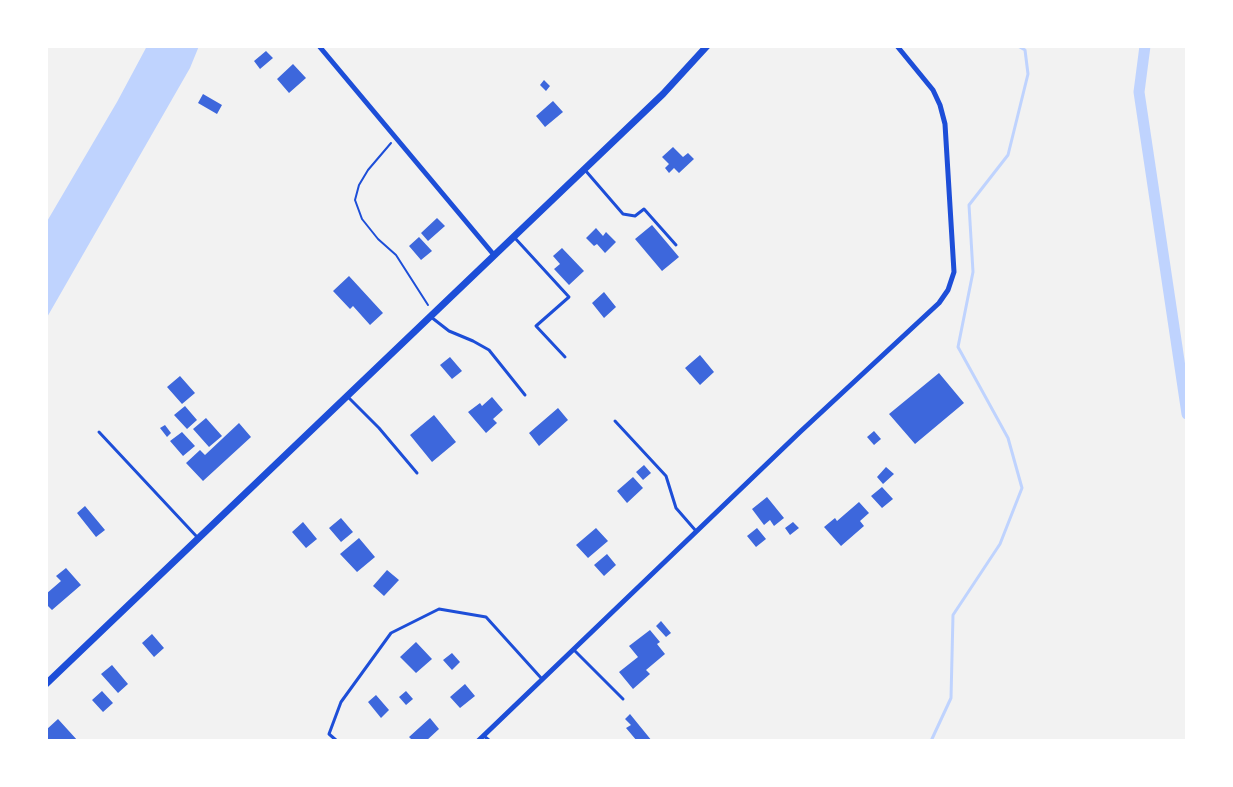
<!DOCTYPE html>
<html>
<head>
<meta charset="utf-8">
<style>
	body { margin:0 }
	#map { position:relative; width:1233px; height:787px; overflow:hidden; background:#f2f2f2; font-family:Quicksand,sans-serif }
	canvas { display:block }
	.frame { position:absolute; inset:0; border:48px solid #fff; pointer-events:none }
</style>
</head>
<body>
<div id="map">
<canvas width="1233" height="787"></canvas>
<div class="frame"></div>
</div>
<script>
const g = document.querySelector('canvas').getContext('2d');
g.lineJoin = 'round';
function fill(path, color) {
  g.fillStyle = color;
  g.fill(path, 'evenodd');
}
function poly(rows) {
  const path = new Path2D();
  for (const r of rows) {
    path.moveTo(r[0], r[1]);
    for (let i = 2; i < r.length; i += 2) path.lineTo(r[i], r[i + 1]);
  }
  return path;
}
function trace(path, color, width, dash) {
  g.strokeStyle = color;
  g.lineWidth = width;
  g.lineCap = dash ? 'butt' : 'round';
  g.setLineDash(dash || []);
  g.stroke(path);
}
fill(poly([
	[147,46,199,46,190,68,46,319,46,223,117,102]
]), '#bfd3fe');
trace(poly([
	[931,741,951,698,953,615,1000,544,1022,488,1008,438,958,347,973,272,969,205,1008,155,1028,74,1025,50,1018,46]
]), '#bfd3fe', 3);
trace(poly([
	[1145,46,1139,92,1187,414]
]), '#bfd3fe', 11);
fill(poly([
	[266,51,273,58,260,69,254,61],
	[293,64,306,78,289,93,277,79],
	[544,80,550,86,546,91,540,85],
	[203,94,222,105,217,114,198,103],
	[553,101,563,112,545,127,536,116],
	[673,147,683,157,688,153,694,159,679,173,674,168,669,173,665,168,669,164,662,157],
	[437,218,445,226,428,241,421,233],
	[652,225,679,257,662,271,635,239],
	[596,228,603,236,606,232,616,242,605,253,597,244,594,246,586,238],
	[419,237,432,251,421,260,409,246],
	[562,248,584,271,569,285,554,269,560,264,553,256],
	[349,276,383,313,370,325,353,306,350,309,333,291],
	[604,292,616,307,604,318,592,303],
	[700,355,714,372,700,385,685,368],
	[450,357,462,371,452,379,440,365],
	[939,373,964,403,915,444,889,414],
	[180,376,195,393,182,404,167,387],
	[492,397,503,410,493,419,497,423,486,433,468,412,480,403,482,406],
	[185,406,197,420,187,429,174,415],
	[558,408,568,420,539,446,529,433],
	[434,415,456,442,432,462,410,435],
	[206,418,222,436,209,447,193,429],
	[239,423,251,437,203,481,186,463,200,450,205,455],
	[165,425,171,433,167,437,160,428],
	[874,431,881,439,874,445,867,437],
	[182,432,195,446,183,456,170,441],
	[644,465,651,473,643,480,636,472],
	[886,467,894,474,883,484,877,477],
	[633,477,643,488,627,503,617,491],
	[882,487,893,499,882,508,871,496],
	[767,497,784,518,774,526,770,520,764,525,752,509],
	[859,502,869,513,860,521,864,526,841,546,824,527,835,518,837,521],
	[85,506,105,530,96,537,77,513],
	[341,518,353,532,341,542,329,528],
	[303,522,317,539,306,548,292,532],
	[793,522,799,528,790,535,785,528],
	[596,528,608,541,588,558,576,545],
	[757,528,766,539,756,547,747,536],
	[359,538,375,557,357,572,340,554],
	[607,554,616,565,604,576,594,565],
	[66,568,81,585,52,610,46,604,46,594,61,581,56,576],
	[387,570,399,580,384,596,373,586],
	[661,621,671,633,666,637,656,626],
	[650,630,660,642,657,644,665,654,646,670,650,674,633,689,619,672,638,657,629,646],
	[152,634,164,648,154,657,142,643],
	[416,642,432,659,416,673,400,657],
	[452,653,460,662,452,670,443,660],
	[112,665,128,684,118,693,101,674],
	[465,684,475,696,460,708,450,697],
	[102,691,113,703,103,712,92,700],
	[406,691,413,699,406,705,399,697],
	[376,695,389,710,381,718,368,702],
	[630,714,652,741,637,741,626,728,631,725,625,719],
	[430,718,439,729,426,741,413,741,409,737],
	[58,719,78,741,46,741,46,730]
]), '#3d67dc');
trace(poly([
	[391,143,368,170,359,185,355,200,362,219,378,239,396,255,428,305]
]), '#1d4ed8', 2);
trace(poly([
	[585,170,623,214,635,216,644,209,676,245],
	[514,237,569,297,536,326,565,357],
	[431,317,449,331,473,341,489,350,525,395],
	[347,396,379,428,417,473],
	[615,421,666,476,676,508,696,531],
	[99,432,198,538],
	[574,650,623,699],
	[484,736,490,741],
	[337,741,329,734,341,702,391,633,439,609,486,617,542,679]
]), '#1d4ed8', 3);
trace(poly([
	[319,46,494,255],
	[478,741,800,432,939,303,948,290,954,272,945,124,940,105,933,90,897,46]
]), '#1d4ed8', 5);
trace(poly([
	[46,684,663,94,707,46]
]), '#1d4ed8', 7);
</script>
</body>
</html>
